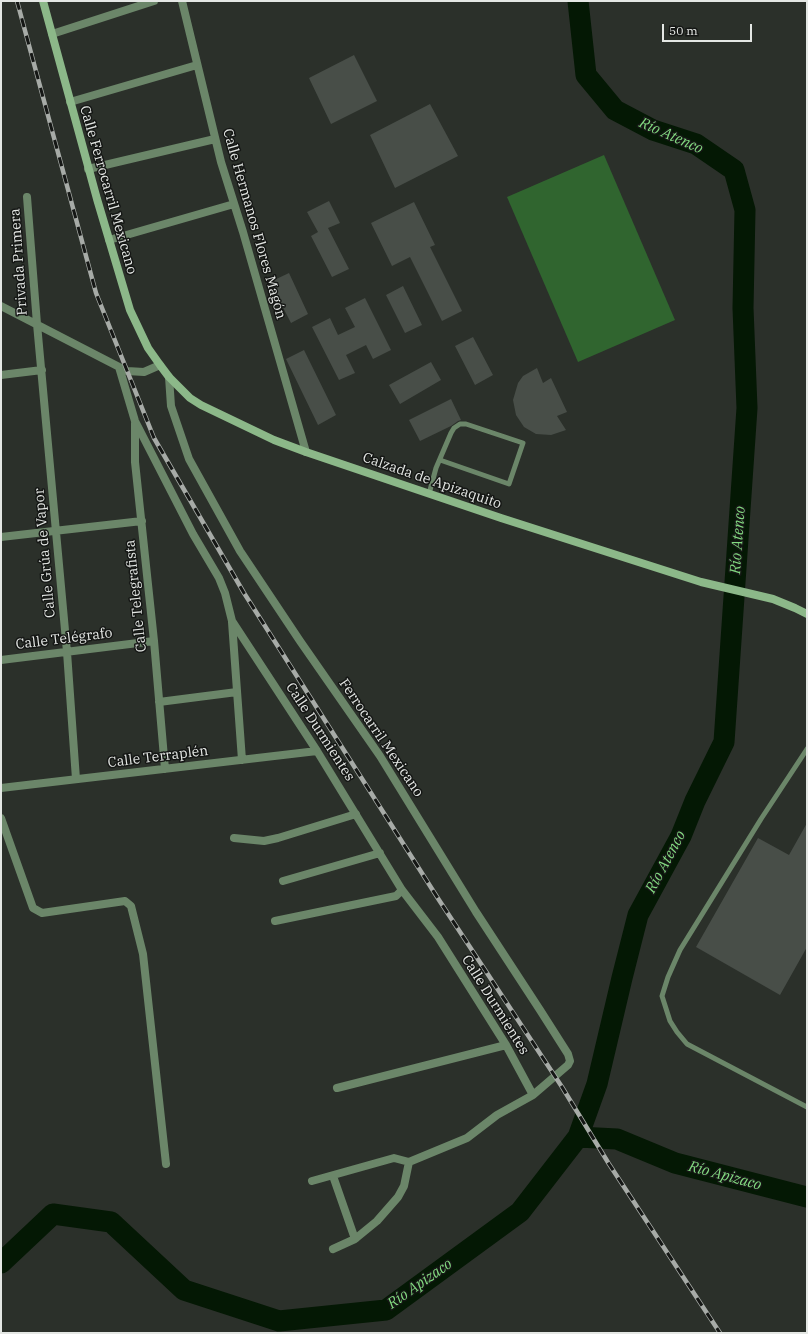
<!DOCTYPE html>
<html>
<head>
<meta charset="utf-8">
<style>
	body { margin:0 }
	#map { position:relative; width:808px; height:1334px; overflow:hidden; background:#2b302a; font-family:"IBM Plex Serif",serif }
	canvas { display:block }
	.frame { position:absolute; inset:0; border:2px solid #e4e7e4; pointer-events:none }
	.scale { position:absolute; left:662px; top:24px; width:90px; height:18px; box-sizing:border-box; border:2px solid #e4e7e4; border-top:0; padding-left:5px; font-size:12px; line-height:14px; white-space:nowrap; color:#e4e7e4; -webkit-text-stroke:3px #151715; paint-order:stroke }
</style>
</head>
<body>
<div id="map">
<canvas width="808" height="1334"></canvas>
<div class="frame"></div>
<div class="scale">50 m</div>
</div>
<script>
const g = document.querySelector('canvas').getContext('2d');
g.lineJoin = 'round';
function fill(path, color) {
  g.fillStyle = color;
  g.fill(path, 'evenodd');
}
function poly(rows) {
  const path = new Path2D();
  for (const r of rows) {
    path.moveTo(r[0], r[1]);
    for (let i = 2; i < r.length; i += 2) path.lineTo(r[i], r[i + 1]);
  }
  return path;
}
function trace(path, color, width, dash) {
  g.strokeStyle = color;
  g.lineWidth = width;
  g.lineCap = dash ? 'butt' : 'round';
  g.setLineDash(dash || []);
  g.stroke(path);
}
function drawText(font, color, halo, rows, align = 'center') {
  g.font = font + ' "IBM Plex Serif",serif';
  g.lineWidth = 3;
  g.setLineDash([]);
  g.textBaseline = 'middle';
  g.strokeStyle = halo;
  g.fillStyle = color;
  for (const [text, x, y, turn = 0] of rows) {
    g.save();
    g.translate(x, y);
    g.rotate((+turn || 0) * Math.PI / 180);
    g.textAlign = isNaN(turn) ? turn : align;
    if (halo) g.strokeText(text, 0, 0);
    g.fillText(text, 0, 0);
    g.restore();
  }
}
fill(poly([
	[604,155,675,320,578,362,507,197]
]), '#30652f');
trace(poly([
	[578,1137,617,1139,675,1163,807,1197],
	[1,1263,53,1214,111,1222,184,1290,279,1321,386,1310,520,1212,578,1137,597,1084,622,978,638,915,681,836,695,801,724,742,747,408,743,308,745,210,734,170,696,144,653,130,615,110,586,75,578,1]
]), '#041804', 21);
fill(poly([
	[354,55,377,101,331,124,309,78],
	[430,104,458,156,395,188,370,135],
	[329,201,340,223,328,228,349,269,332,277,311,236,318,232,307,212],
	[414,202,435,245,430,247,462,311,442,321,410,257,392,266,371,223],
	[289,273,308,314,291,323,270,282],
	[403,286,422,325,405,333,386,295],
	[365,298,391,350,373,359,366,345,346,355,355,373,339,380,312,327,330,318,338,335,355,327,345,308],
	[473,337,493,375,475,385,455,346],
	[304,350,336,415,318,425,286,359],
	[431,362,441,380,400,404,389,385],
	[537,368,543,383,551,378,567,412,557,416,566,430,551,435,536,434,524,427,516,415,513,400,518,383,523,376],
	[451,399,461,420,458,421,451,426,420,441,409,420],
	[807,823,807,947,780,995,696,947,758,838,789,855]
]), '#484e48');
trace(poly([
	[429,494,436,468,451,433,454,428,460,424,466,424,523,443,509,484,440,460],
	[807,749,761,819,680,950,668,977,662,996,670,1021,677,1032,687,1044,807,1107]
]), '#6b8669', 5);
trace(poly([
	[182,1,221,162,243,232,306,452],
	[52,34,154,1],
	[70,102,197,65],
	[88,169,215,139],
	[27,197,37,324,67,652,76,779],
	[109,240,234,204],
	[1,306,127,371,144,372,160,365],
	[119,367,135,421,193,534,219,578,225,593,232,621,317,751,402,890,438,937,506,1045,533,1095],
	[1,375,42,370],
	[169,377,171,406,189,459,240,551,300,641,380,756,476,912,540,1010,568,1054,570,1061,568,1065,533,1095,497,1115,467,1138,409,1162,394,1158,312,1181],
	[135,423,135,462,154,641,165,769],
	[1,537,142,521],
	[232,622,242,760],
	[1,660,154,641],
	[159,702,237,692],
	[1,788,317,751],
	[1,818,33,908,42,913,125,901,131,906,143,954,166,1164],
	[234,838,264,841,278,838,356,814],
	[283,881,380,853],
	[275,921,396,896,402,890],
	[337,1088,506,1045],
	[333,1176,355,1239],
	[333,1249,355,1239,377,1221,398,1197,404,1186,409,1162]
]), '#6b8669', 8);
trace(poly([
	[43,1,97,199,130,310,148,348,160,365,169,377,190,398,201,405,274,440,306,452,501,518,701,582,773,599,795,608,807,614]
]), '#8cb889', 8);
const rail = poly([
	[17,1,96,293,154,438,244,593,439,900,562,1087,609,1164,720,1333]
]);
trace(rail, '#a7aba7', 4.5);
trace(rail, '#151715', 3, [9]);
drawText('14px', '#e4e7e4', '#151715', [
	["Calle Ferrocarril Mexicano",108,190,74],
	["Calle Hermanos Flores Magón",254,224,74],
	["Privada Primera",19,262,-94],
	["Calzada de Apizaquito",432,481,19],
	["Calle Grúa de Vapor",45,553,-95],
	["Calle Telegrafista",136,596,-96],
	["Calle Telégrafo",64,639,-7],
	["Calle Durmientes",320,732,57],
	["Ferrocarril Mexicano",381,738,56],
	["Calle Terraplén",158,757,-7],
	["Calle Durmientes",495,1005,58]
]);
drawText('italic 15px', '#83db81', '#151715', [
	["Río Atenco",671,136,24],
	["Río Atenco",738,540,-86],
	["Río Atenco",666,862,-62],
	["Río Apizaco",725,1176,15],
	["Río Apizaco",420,1284,-35]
]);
</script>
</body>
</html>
